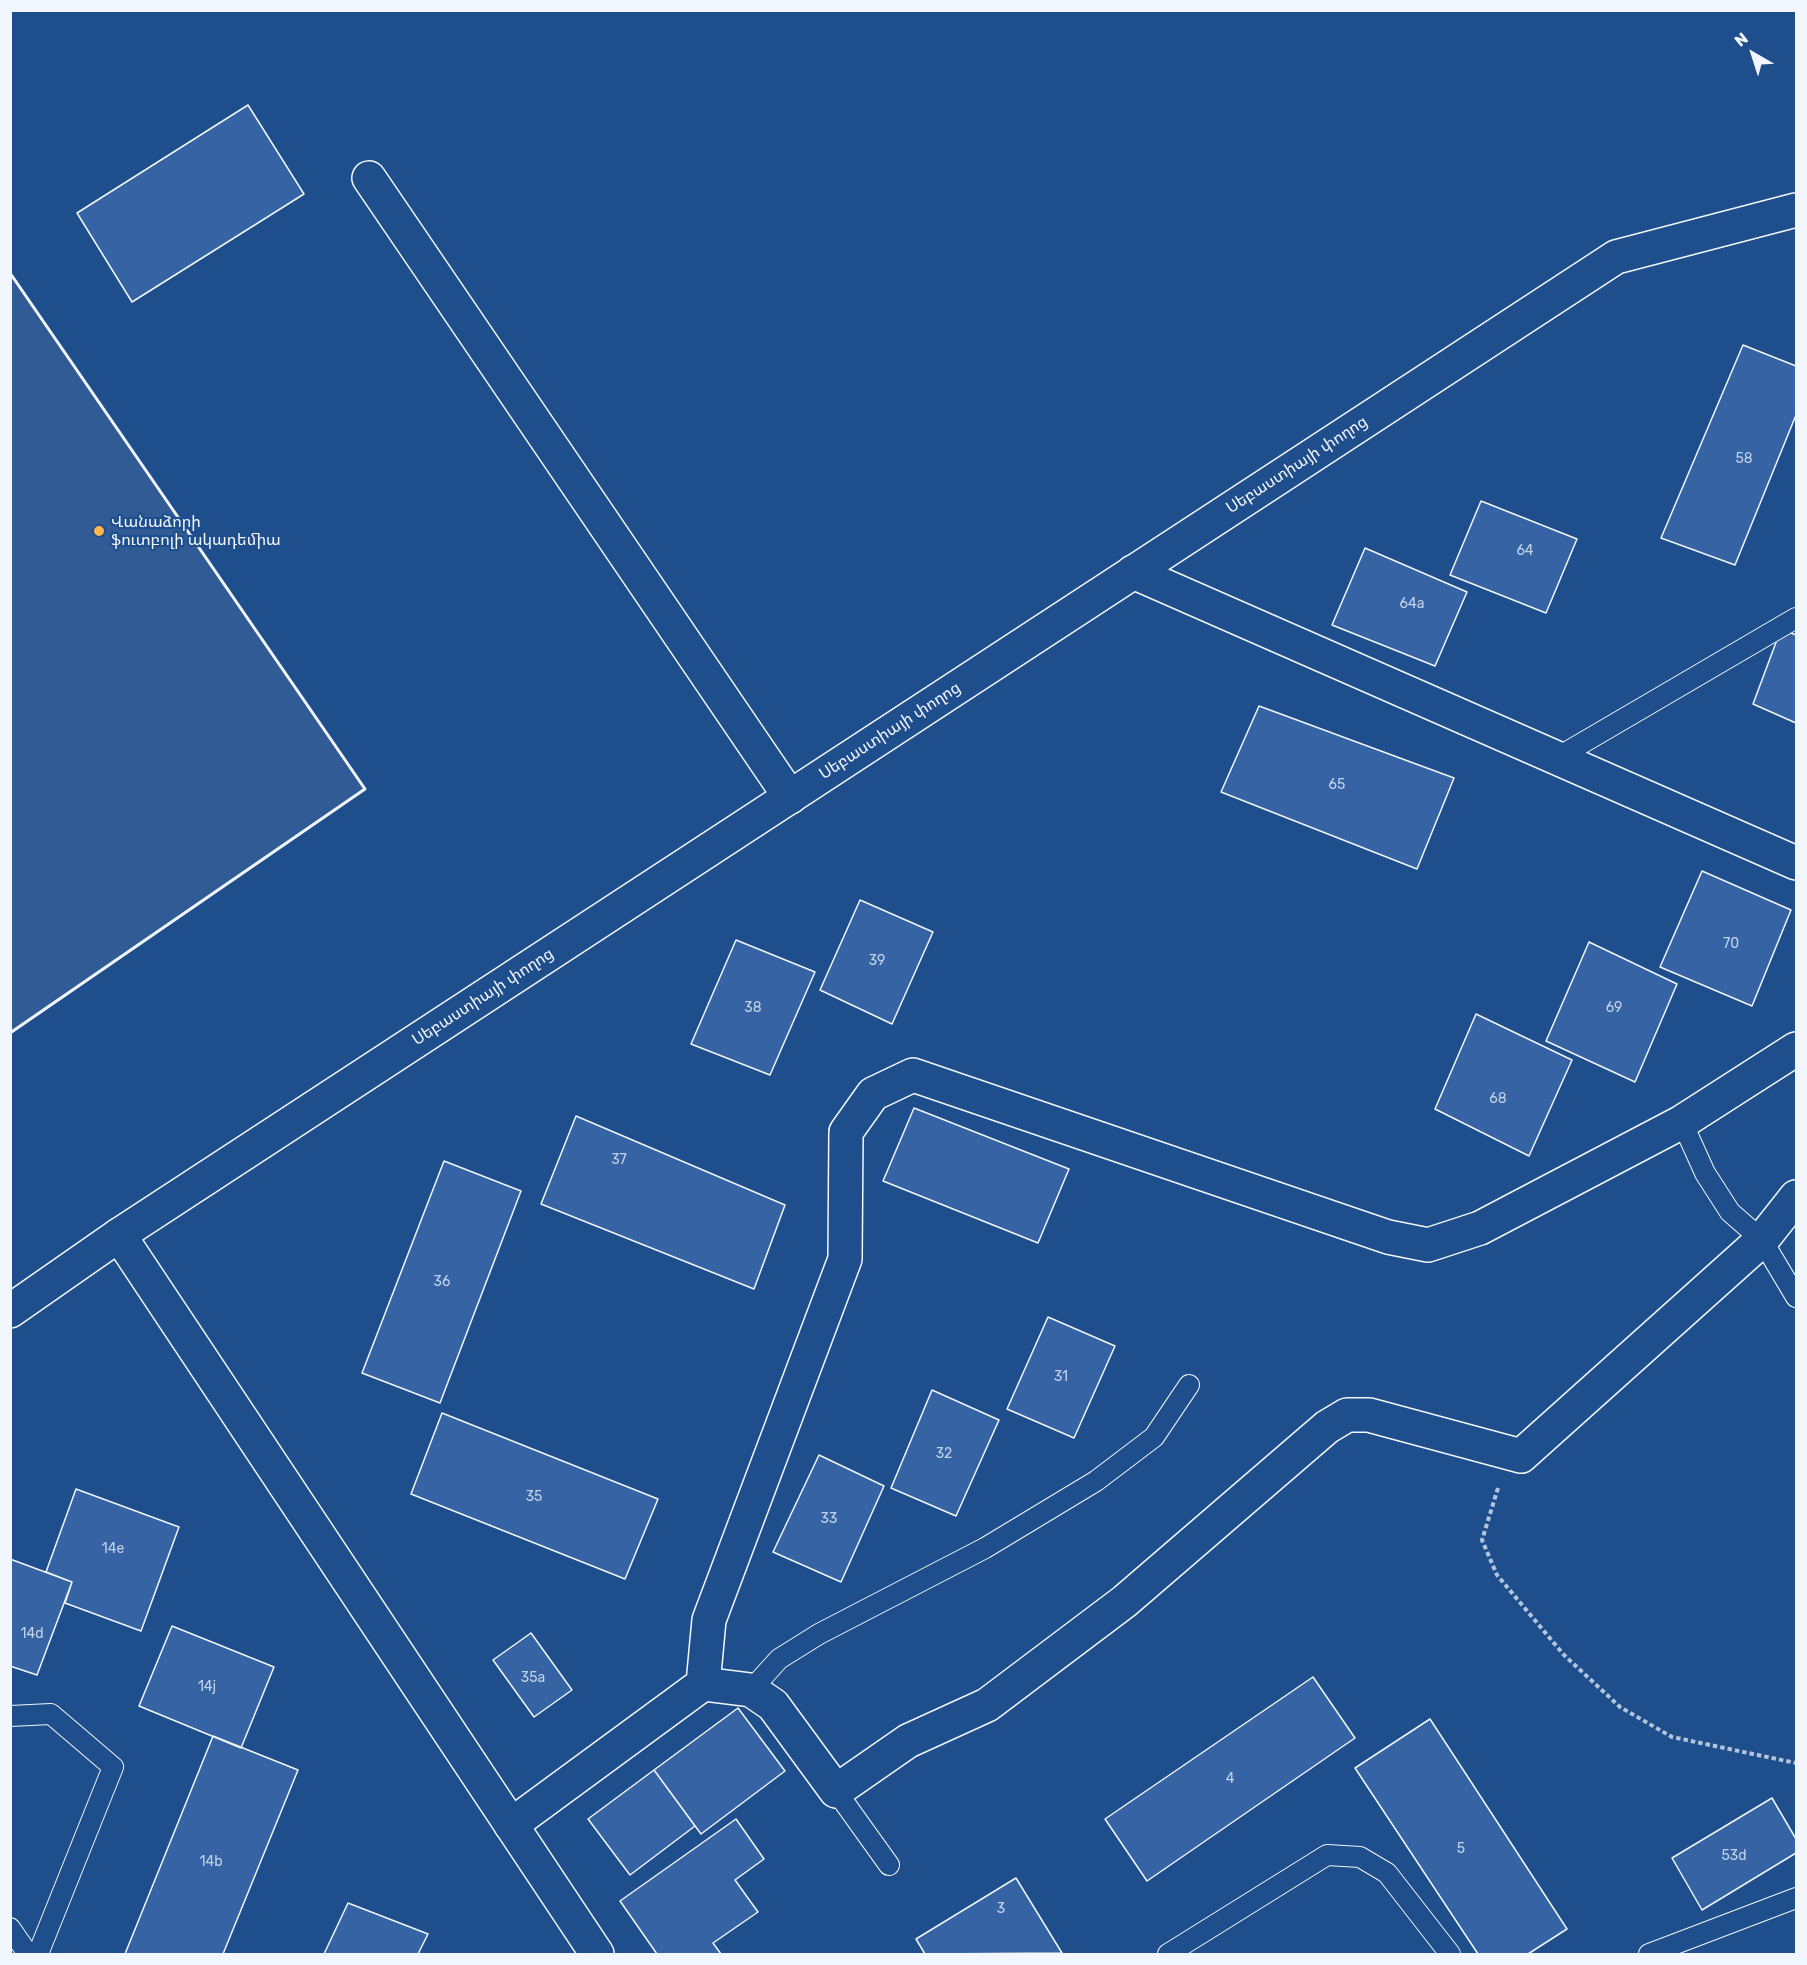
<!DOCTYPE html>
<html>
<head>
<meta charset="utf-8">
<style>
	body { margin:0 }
	#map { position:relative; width:1807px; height:1965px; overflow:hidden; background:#1f4e8c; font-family:Rubik,sans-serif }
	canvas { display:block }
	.frame { position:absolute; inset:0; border:12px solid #f2f6ff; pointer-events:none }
	.north { position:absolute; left:1723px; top:24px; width:60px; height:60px; -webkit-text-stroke:4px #1f4e8c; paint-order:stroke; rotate:321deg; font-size:16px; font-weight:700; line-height:24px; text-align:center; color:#f2f6ff }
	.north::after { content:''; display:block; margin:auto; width:21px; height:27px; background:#f2f6ff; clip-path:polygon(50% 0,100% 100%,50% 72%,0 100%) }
</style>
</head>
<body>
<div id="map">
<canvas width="1807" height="1965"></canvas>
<div class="frame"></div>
<div class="north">N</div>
</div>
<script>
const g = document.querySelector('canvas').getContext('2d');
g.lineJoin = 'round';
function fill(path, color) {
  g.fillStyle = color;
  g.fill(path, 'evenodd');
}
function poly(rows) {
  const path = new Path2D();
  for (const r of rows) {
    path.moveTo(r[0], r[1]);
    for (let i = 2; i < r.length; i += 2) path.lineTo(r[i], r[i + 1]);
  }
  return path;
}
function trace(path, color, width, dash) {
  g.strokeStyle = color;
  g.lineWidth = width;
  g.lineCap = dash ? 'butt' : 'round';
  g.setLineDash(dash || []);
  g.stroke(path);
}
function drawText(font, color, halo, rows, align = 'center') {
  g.font = font + ' Rubik,"Noto Sans Armenian",sans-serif';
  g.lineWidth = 4.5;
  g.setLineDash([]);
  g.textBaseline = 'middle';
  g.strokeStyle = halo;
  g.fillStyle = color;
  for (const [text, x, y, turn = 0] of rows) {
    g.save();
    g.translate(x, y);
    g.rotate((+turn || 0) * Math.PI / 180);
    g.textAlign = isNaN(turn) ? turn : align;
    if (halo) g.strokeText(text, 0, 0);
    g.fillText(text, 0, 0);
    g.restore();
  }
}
const built = poly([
	[10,273,365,789,11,1033,10,1033,10,273]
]);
fill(built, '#305b95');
trace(built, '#a8bbd7', 1.5);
const building = poly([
	[248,105,304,194,132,302,77,213,248,105],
	[1743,345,1796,366,1796,415,1735,565,1661,538,1743,345],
	[1481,501,1577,539,1546,613,1450,575,1481,501],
	[1365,548,1467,592,1435,666,1332,625,1365,548],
	[1781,629,1796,635,1796,723,1753,704,1781,629],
	[1259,706,1454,778,1417,869,1221,792,1259,706],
	[1702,871,1791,910,1752,1006,1660,967,1702,871],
	[860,900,933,932,892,1024,820,990,860,900],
	[736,940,815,972,770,1075,691,1044,736,940],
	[1589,942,1677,984,1635,1082,1546,1041,1589,942],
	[1476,1014,1572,1060,1529,1156,1435,1109,1476,1014],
	[914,1108,1069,1169,1038,1243,883,1181,914,1108],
	[576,1116,785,1205,754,1289,541,1204,576,1116],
	[444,1161,521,1191,440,1403,362,1373,444,1161],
	[1048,1317,1115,1346,1074,1438,1007,1409,1048,1317],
	[932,1390,999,1420,956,1516,891,1488,932,1390],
	[442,1413,658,1499,625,1579,411,1494,442,1413],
	[819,1455,884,1486,841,1582,773,1552,819,1455],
	[76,1489,179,1527,141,1631,65,1603,72,1582,46,1572,76,1489],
	[10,1559,72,1582,37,1675,10,1666,10,1559],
	[172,1626,274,1667,241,1748,139,1706,172,1626],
	[531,1633,572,1690,534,1717,493,1660,531,1633],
	[1313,1677,1355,1738,1147,1881,1105,1819,1313,1677],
	[738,1708,785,1771,701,1834,654,1770,738,1708],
	[1430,1719,1567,1929,1528,1954,1478,1954,1355,1768,1430,1719],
	[213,1736,298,1770,223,1954,125,1954,213,1736],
	[654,1770,695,1826,630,1875,588,1819,654,1770],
	[1772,1798,1796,1839,1796,1853,1702,1910,1672,1858,1772,1798],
	[736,1819,764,1859,735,1880,758,1912,713,1943,721,1954,657,1954,620,1901,736,1819],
	[1016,1878,1062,1953,925,1954,916,1939,1016,1878],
	[348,1903,428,1934,418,1954,324,1954,348,1903]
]);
fill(building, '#3563a3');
trace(building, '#f2f6ff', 1.5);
const lane = poly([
	[1555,759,1796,618],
	[1682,1122,1705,1173,1730,1212,1762,1240,1796,1297],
	[751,1690,779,1659,819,1634,985,1548,1096,1481,1154,1437,1189,1385],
	[10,1716,51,1714,113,1767,38,1954],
	[836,1791,889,1865],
	[10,1928,28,1954],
	[1168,1954,1327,1855,1360,1857,1387,1873,1450,1954],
	[1649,1954,1796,1898]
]);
const street = poly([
	[369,178,790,797],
	[1133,572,1796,863],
	[10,1311,119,1235],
	[703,1684,751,1690,773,1705,836,1791,908,1741,987,1705,1125,1601,1327,1427,1347,1415,1369,1415,1521,1456,1762,1240,1796,1197],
	[511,1825,703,1684,709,1620,845,1259,846,1132,873,1094,913,1075,1388,1237,1428,1245,1480,1228,1682,1122,1796,1049]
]);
const secondary = poly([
	[597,1954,119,1235,1616,257,1796,210]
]);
trace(lane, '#f2f6ff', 22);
trace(street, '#f2f6ff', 36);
trace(secondary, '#f2f6ff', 36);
trace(poly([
	[1498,1488,1482,1540,1497,1575,1564,1655,1620,1707,1672,1737,1796,1763]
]), '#b3c4dc', 4, [4.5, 3]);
trace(lane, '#1f4e8c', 20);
trace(street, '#1f4e8c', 33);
trace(secondary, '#1f4e8c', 33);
trace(poly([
	[10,273,365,789,10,1033]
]), '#f2f6ff', 3);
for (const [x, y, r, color] of [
	[99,531,6,"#ffb74d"]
]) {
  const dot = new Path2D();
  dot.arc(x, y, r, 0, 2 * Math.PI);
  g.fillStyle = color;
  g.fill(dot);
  trace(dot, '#1f4e8c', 2);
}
drawText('14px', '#c3d1e8', null, [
	["58",1744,459],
	["64",1525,551],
	["64a",1412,604],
	["65",1337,785],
	["70",1731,944],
	["39",877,961],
	["38",753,1008],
	["69",1614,1008],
	["68",1498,1099],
	["37",619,1160],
	["36",442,1282],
	["31",1061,1377],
	["32",944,1454],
	["35",534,1497],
	["33",829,1519],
	["14e",113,1549],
	["14d",32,1634],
	["35a",533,1678],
	["14j",207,1687],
	["4",1230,1779],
	["5",1461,1849],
	["53d",1734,1856],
	["14b",211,1862],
	["3",1001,1909]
]);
drawText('16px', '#f2f6ff', '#1f4e8c', [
	["Սեբաստիայի փողոց",1297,465,-33],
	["Սեբաստիայի փողոց",890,731,-33],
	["Սեբաստիայի փողոց",483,997,-33]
]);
drawText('16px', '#f2f6ff', '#1f4e8c', [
	["Վանաձորի",111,522],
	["ֆուտբոլի ակադեմիա",111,540]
], 'left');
</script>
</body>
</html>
